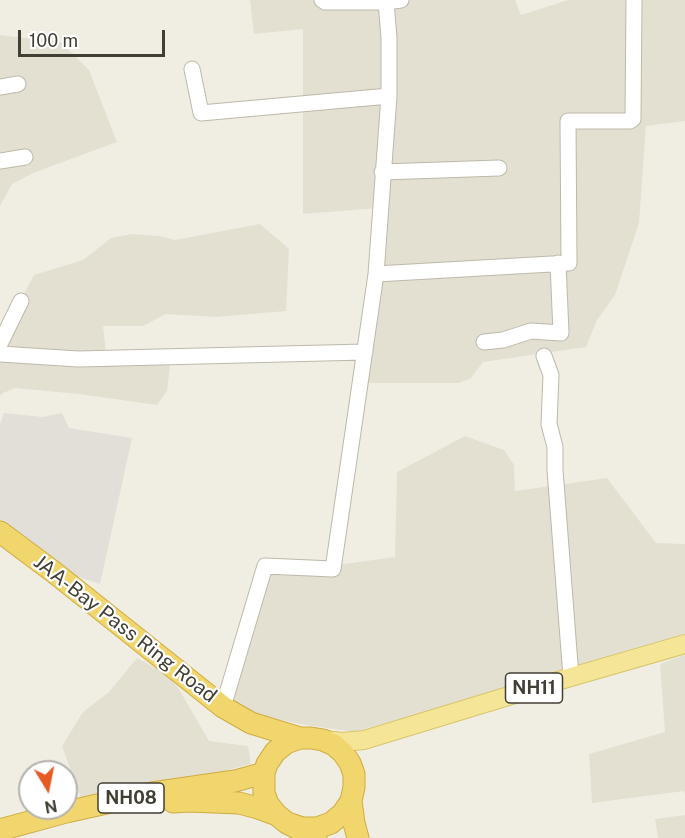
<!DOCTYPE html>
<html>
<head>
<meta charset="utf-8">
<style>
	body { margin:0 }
	#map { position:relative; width:685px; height:838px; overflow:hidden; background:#f0eee3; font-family:"Public Sans",sans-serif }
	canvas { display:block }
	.north { position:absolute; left:18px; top:760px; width:60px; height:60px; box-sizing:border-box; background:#fff; border:2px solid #b3b2ae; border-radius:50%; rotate:170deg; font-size:16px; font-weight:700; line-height:24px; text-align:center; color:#413e34 }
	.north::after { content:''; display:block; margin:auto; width:21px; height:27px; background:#e65b24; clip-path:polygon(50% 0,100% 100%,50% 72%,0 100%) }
	.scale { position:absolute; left:18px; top:30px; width:147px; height:27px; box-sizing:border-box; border:3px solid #413e34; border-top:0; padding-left:8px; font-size:18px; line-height:21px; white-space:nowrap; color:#413e34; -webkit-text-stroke:4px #fff; paint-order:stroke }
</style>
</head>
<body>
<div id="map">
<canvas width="685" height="838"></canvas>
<div class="north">N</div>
<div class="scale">100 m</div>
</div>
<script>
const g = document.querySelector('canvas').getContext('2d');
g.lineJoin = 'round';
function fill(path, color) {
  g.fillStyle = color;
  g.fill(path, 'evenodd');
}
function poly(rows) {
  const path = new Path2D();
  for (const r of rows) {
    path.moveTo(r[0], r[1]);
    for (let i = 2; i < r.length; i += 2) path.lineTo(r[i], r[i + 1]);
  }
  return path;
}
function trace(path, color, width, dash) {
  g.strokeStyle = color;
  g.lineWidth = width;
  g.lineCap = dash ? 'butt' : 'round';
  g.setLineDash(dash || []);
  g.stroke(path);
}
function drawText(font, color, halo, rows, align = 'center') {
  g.font = font + ' "Public Sans",sans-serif';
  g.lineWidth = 4.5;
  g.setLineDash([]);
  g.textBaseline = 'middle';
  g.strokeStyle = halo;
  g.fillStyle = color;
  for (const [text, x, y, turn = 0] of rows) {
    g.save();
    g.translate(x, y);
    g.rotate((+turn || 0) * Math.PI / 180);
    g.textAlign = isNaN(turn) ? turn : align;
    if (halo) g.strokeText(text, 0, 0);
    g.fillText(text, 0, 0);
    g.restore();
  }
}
fill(poly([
	[250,0,515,0,521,15,568,0,685,0,685,121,646,126,639,223,615,295,597,320,586,347,483,362,471,378,459,383,353,383,379,208,303,214,303,29,254,34],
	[0,35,61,42,89,70,117,142,33,173,12,184,0,206],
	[260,224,289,249,286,311,216,317,166,314,143,326,103,326,106,354,171,357,167,391,157,405,79,394,15,388,1,394,0,398,0,339,34,275,83,260,111,238,132,234,160,236,175,240],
	[465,436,504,450,514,465,515,491,607,478,656,543,685,544,685,638,354,732,300,724,232,708,265,566,344,564,395,557,397,472],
	[685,655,685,796,684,791,592,803,589,754,665,732,660,664],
	[137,658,168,675,180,691,209,741,248,746,251,764,84,807,62,746,83,712,109,692],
	[685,815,685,838,658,838,655,819]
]), '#e3e0d2');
fill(poly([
	[4,413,43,417,62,413,69,428,132,438,100,584,55,569,0,523,0,424]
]), '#e2dfd8');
const minor = poly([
	[322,0,325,2,386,2,401,0],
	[192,69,201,113,389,96],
	[0,87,18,84],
	[0,161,25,157],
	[382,172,499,168],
	[376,274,569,263,568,121,630,121,633,119,634,0],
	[484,342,503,340,531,331,561,333,558,263],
	[0,344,21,301],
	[0,354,78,359,365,352],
	[544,356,551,375,549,424,555,447,555,470,571,677],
	[223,707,265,566,333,569,376,274,389,96,389,38,386,2]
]);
const major = poly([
	[323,740,343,742,364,740,571,677,685,644]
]);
const highway = poly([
	[0,532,55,573,223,707,251,723,300,738],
	[351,801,354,823,358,838],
	[173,802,189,801,239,803,258,808,277,815],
	[287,823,302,828,317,828,331,823,343,813,351,801,354,787,354,774,350,763,343,753,334,745,323,740,311,738,300,738,286,743,275,752,267,764,264,773,264,793,268,804,277,815,287,823,316,838],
	[0,830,66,812,152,793,235,781,264,773]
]);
trace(minor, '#bdb9aa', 17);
trace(major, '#d8c569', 20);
trace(highway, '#ceac3f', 23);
trace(minor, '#fff', 15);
trace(major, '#f5e697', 18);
trace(highway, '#f1d66d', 21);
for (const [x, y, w] of [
	[534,688,57],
	[131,798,66]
]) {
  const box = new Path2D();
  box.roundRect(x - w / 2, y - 15, w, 30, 4.5);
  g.fillStyle = '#fff';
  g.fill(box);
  trace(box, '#413e34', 1.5);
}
drawText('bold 18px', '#413e34', null, [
	["NH11",534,688],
	["NH08",131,798]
]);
drawText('20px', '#413e34', '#fff', [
	["JAA-Bay Pass Ring Road",125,629,38]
]);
</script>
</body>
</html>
